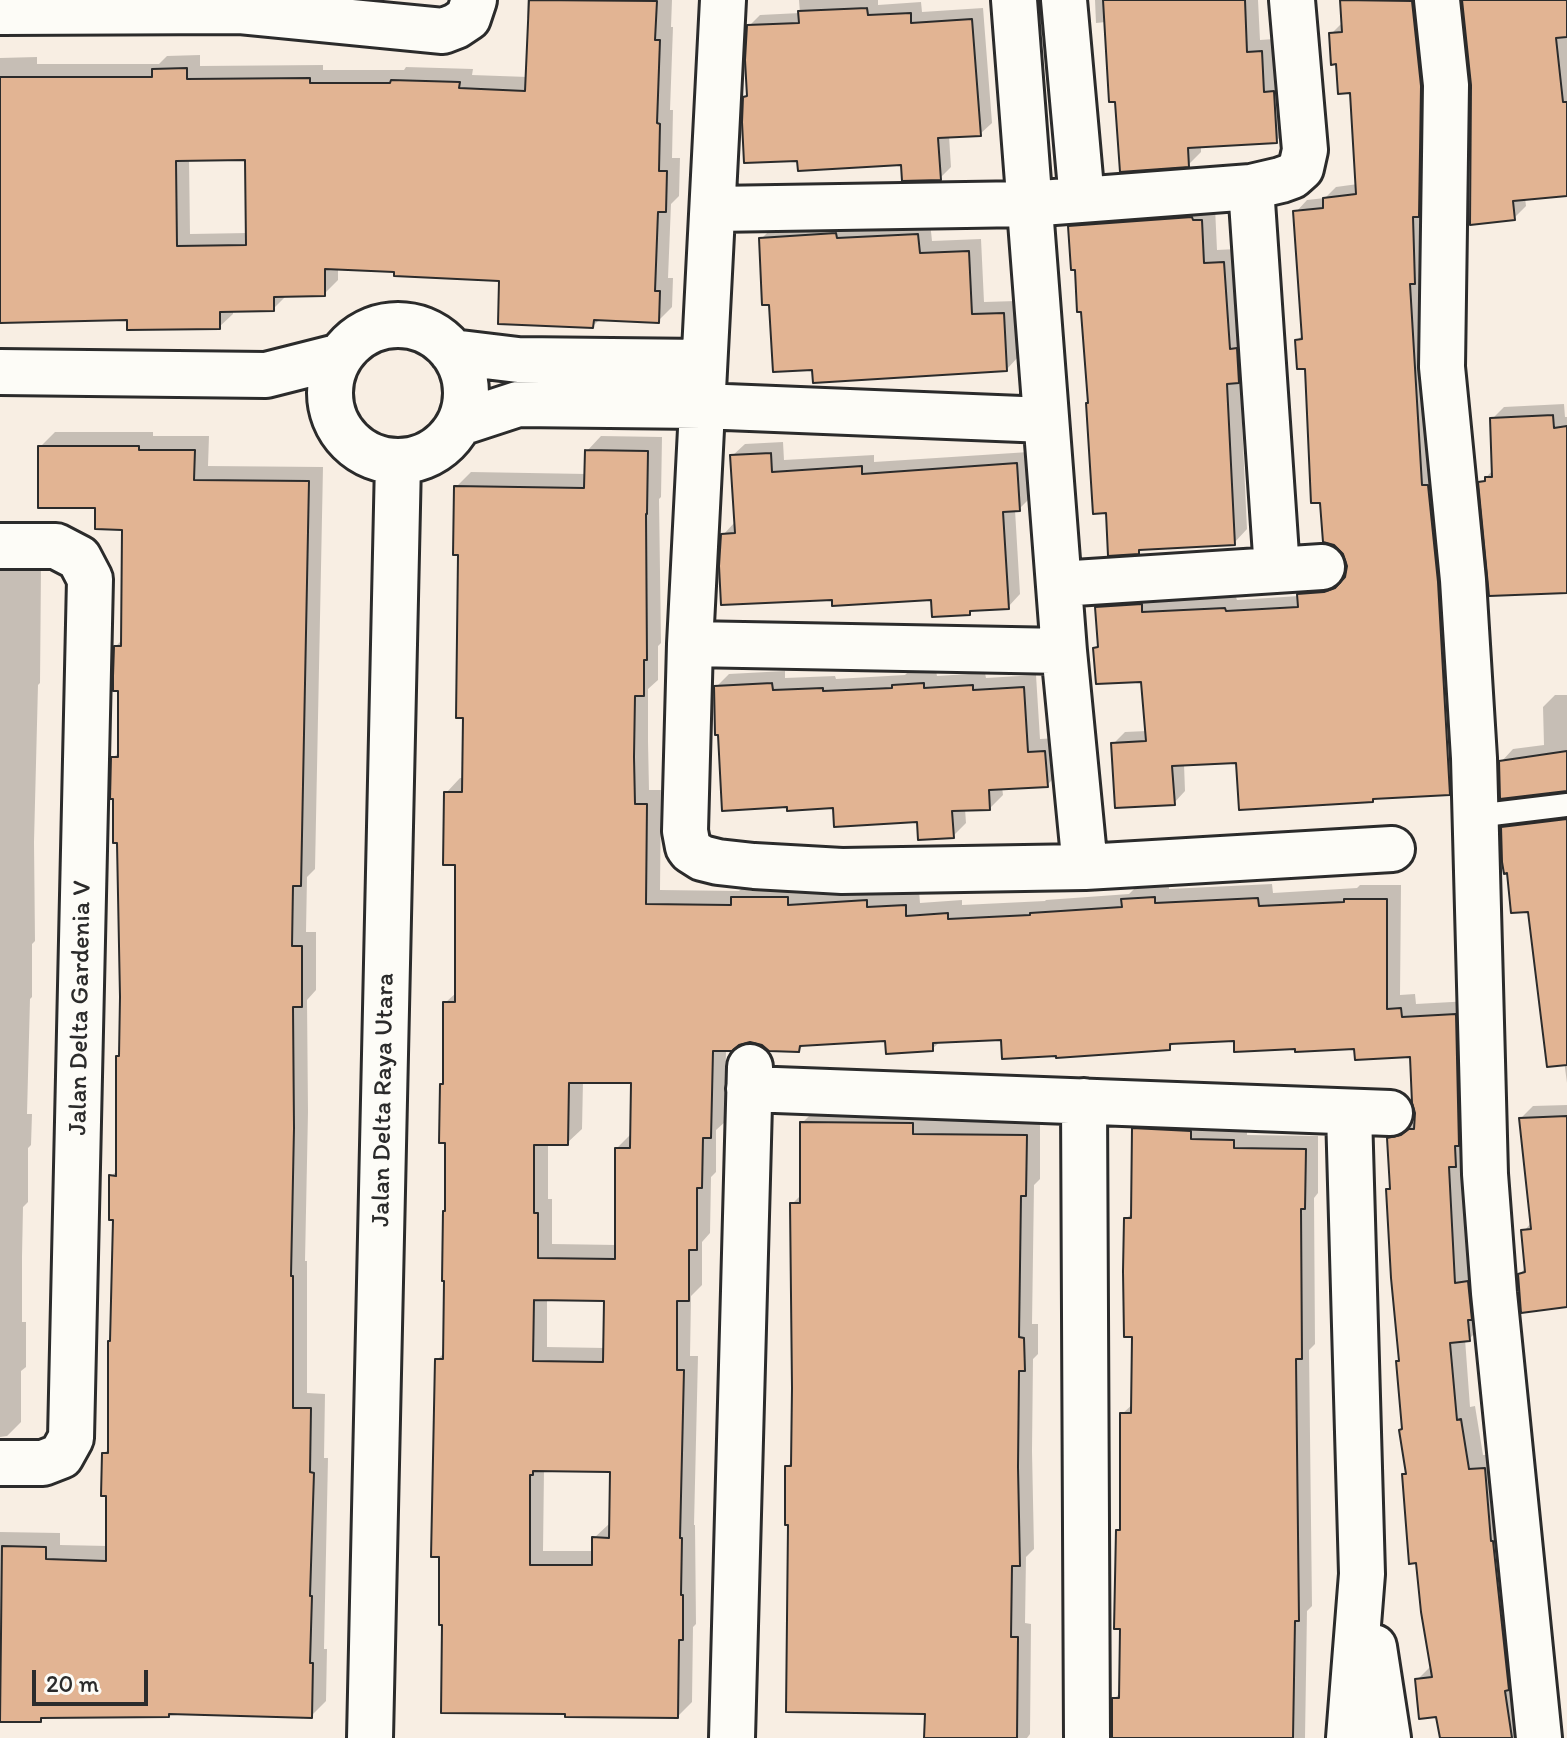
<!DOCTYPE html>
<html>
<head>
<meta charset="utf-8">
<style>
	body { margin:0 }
	#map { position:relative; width:1567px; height:1738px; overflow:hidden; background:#f8eee3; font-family:Itim,sans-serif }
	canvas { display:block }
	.scale { position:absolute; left:32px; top:1670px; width:116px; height:36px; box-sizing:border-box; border:4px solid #2b2b2b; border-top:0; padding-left:10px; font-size:24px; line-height:28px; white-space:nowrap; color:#2b2b2b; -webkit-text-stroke:6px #fdfcf7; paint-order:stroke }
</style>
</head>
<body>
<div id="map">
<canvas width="1567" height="1738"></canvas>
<div class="scale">20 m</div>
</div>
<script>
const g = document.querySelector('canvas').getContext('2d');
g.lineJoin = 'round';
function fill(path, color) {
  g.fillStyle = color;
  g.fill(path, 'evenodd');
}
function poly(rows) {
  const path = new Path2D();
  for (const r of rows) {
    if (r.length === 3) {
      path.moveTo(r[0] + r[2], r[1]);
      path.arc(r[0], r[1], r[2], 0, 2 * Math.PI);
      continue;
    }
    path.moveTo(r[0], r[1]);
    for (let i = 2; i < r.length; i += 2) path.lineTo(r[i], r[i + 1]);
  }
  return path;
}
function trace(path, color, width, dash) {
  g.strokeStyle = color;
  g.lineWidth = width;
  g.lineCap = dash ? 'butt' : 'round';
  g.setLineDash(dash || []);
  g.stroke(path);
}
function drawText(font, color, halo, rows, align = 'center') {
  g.font = font + ' Itim,sans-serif';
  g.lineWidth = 6;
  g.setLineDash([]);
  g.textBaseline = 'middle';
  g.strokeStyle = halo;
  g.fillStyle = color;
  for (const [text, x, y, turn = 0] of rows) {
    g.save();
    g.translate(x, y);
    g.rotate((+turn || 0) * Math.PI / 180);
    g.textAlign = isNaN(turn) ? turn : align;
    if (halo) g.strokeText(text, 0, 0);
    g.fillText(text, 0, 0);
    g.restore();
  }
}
fill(poly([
	[527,0,672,0,671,27,673,27,670,110,673,110,672,158,680,158,679,196,671,204,668,278,673,278,672,307,658,321,601,318,593,326,501,279,338,268,338,280,324,294,287,295,273,309,233,309,233,314,219,327,129,318,0,323,0,58,37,57,37,64,159,64,167,56,200,55,200,66,323,65,323,70,404,70,406,67,473,69,472,75,528,77,530,19,527,18],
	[247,158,248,233,190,234,189,159],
	[799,0,878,0,878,5,921,2,922,12,983,8,992,123,980,134,949,136,951,167,940,178,903,163,799,159,745,98,749,94,749,26,760,15,800,13],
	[1095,0,1258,0,1260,40,1274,39,1276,80,1287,79,1289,128,1276,141,1201,145,1201,152,1188,165,1117,100,1106,22,1096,23],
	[1342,0,1424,0,1461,781,1449,793,1375,797,1372,800,1238,760,1184,764,1185,791,1174,803,1113,744,1125,732,1147,731,1143,680,1095,648,1100,644,1097,607,1109,596,1153,593,1153,601,1236,597,1237,600,1299,596,1311,583,1337,581,1347,578,1349,566,1307,367,1297,340,1304,334,1296,212,1307,200,1325,198,1336,187,1358,184,1351,91,1338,62,1331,34,1343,22],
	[1464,0,1567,0,1567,194,1525,198,1526,206,1514,218,1473,85],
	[1215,207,1217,250,1236,249,1252,368,1240,380,1247,529,1234,543,1142,548,1138,552,1107,511,1083,310,1070,227,1084,214],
	[930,222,932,241,981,239,984,302,1016,301,1019,356,1007,369,814,368,771,303,761,239,774,226],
	[1564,404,1565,417,1567,417,1567,591,1481,483,1492,471,1492,419,1504,407],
	[55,432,153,432,153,436,209,436,208,466,323,467,315,869,307,877,306,932,316,932,316,990,307,1000,308,1112,305,1261,307,1261,307,1393,325,1394,324,1458,328,1458,324,1649,327,1649,326,1701,311,1716,172,1712,169,1715,44,1716,40,1720,0,1720,0,1532,60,1533,60,1545,108,1546,108,1494,104,1453,110,1448,115,1218,111,1176,118,1170,118,1057,121,1053,119,841,113,758,120,751,120,689,116,646,123,639,124,528,97,506,40,447],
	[601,436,662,437,661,497,659,499,661,643,658,646,658,680,648,689,648,741,649,790,661,790,660,890,739,891,748,883,802,883,802,892,880,886,881,894,919,891,920,903,962,900,962,905,1045,901,1046,900,1129,894,1138,885,1169,884,1169,889,1272,884,1273,893,1357,888,1360,885,1401,885,1400,995,1415,994,1416,1004,1470,1001,1463,1158,1469,1270,1482,1268,1484,1324,1469,1339,1465,1339,1470,1407,1475,1406,1483,1455,1499,1454,1529,1738,1442,1738,1438,1715,1417,1680,1432,1665,1404,1475,1408,1472,1403,1428,1401,1359,1388,1190,1392,1186,1389,1139,1404,1124,1416,1122,1412,1055,1356,1047,1296,1046,1235,1039,1175,1042,1169,1048,1003,1037,941,1041,932,1049,887,1039,805,1043,799,1050,750,1040,726,1049,725,1122,716,1130,716,1172,711,1177,710,1233,702,1242,702,1285,691,1296,690,1356,698,1356,694,1525,695,1525,696,1624,693,1627,692,1702,678,1716,444,1623,437,1360,446,1351,447,1142,442,1084,445,1081,445,1003,457,992,457,863,446,793,460,778,464,778,460,553,456,487,471,472,587,474,587,451],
	[583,1081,633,1081,632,1133,617,1148,617,1245,552,1244,552,1199,548,1199,548,1143,567,1143,582,1129],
	[547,1298,606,1299,605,1348,547,1347],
	[544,1470,612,1470,611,1524,609,1524,594,1538,594,1551,543,1551],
	[783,442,784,460,874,455,874,462,1029,452,1031,497,1019,509,1015,510,1020,594,1008,607,974,609,969,613,933,597,833,598,723,535,735,522,732,456,745,444],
	[0,567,41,567,40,683,38,685,34,842,35,941,32,944,32,997,30,999,27,1114,32,1114,31,1145,28,1148,28,1202,23,1207,22,1257,22,1322,26,1322,26,1367,21,1371,21,1422,7,1436,0,1437],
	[785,671,785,678,835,676,836,679,905,675,907,673,936,671,937,676,985,673,986,678,1036,675,1040,739,1058,738,1060,772,1047,785,1002,787,1003,795,990,808,965,809,966,823,953,836,919,820,835,806,716,687,729,674],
	[1555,695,1567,695,1567,789,1501,762,1513,749,1544,745,1543,707],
	[1567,809,1567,1083,1562,1045,1529,909,1503,828,1515,816],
	[1567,1105,1567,1305,1520,1274,1526,1267,1524,1231,1532,1222,1521,1118,1533,1106],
	[817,1108,927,1110,927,1120,1040,1121,1040,1179,1034,1185,1032,1324,1038,1324,1038,1354,1033,1359,1032,1451,1034,1549,1026,1557,1025,1623,1031,1624,1030,1734,1027,1738,926,1738,927,1712,790,1523,787,1467,793,1460,792,1204,802,1194,802,1123],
	[1147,1116,1247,1127,1247,1135,1318,1136,1318,1193,1314,1198,1315,1344,1309,1350,1312,1606,1307,1611,1305,1738,1114,1738,1114,1699,1121,1692,1122,1627,1118,1530,1122,1527,1122,1414,1134,1403,1134,1335,1126,1219,1133,1212,1134,1129]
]), '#0003');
const building = poly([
	[529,0,657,1,655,40,660,40,657,123,660,124,659,171,667,171,666,212,658,212,655,291,660,291,659,323,594,320,593,328,498,324,499,281,394,276,394,272,325,269,325,296,274,297,274,311,220,312,220,329,127,330,127,320,0,323,0,77,152,77,152,69,187,68,187,79,310,78,310,83,390,83,391,80,460,82,459,88,525,91,529,0],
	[245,160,246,245,177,246,176,161,245,160],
	[1103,0,1245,0,1247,52,1262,51,1264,92,1274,91,1277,143,1188,148,1189,167,1120,172,1115,102,1109,102,1103,0],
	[1340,0,1412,1,1421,86,1419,217,1413,217,1415,284,1410,284,1422,485,1428,485,1438,582,1450,795,1373,799,1373,802,1239,810,1236,763,1172,766,1175,805,1115,808,1111,743,1146,741,1141,682,1096,684,1093,648,1098,647,1095,607,1142,604,1142,612,1225,608,1226,611,1298,607,1297,594,1324,592,1335,588,1345,577,1347,566,1343,554,1334,545,1323,542,1320,503,1311,503,1305,369,1297,369,1295,340,1302,339,1293,211,1323,208,1323,198,1356,194,1350,93,1338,94,1336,64,1331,65,1329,33,1342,32,1340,0],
	[1462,0,1567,0,1567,37,1556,38,1563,102,1567,102,1567,196,1513,201,1515,220,1470,225,1471,85,1462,0],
	[867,8,868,15,911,13,911,23,972,19,981,136,938,138,941,180,902,181,901,165,798,171,797,161,744,163,742,122,743,97,747,96,745,60,747,25,799,23,798,11,867,8],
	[1192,217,1193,220,1202,220,1204,263,1224,262,1230,349,1237,348,1239,383,1227,384,1235,545,1139,550,1139,554,1108,556,1106,513,1093,514,1086,403,1088,403,1081,312,1077,312,1075,270,1071,270,1068,226,1192,217],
	[836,233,837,238,918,234,920,253,969,251,972,314,1004,313,1007,371,813,383,812,370,773,372,769,305,762,305,759,238,836,233],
	[1553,415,1554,428,1567,426,1567,593,1489,596,1478,482,1485,481,1485,477,1492,477,1490,418,1553,415],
	[38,446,139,446,139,450,195,450,194,480,309,481,301,886,293,886,292,946,302,946,302,1007,293,1007,294,1128,291,1276,293,1276,293,1408,311,1408,310,1472,314,1473,310,1596,312,1596,310,1663,313,1663,312,1718,169,1714,169,1717,41,1718,41,1722,0,1722,2,1546,46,1547,46,1559,106,1561,106,1496,101,1496,102,1453,108,1453,108,1341,110,1341,113,1220,109,1220,109,1175,116,1176,116,1056,119,1056,120,997,117,843,113,843,113,799,110,799,111,757,118,757,118,691,113,691,113,676,114,646,121,646,122,530,95,529,95,508,38,508,38,446],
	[585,450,648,451,647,514,646,514,647,660,644,660,644,696,635,696,634,757,635,804,647,804,646,904,731,905,731,897,788,897,788,905,867,900,867,907,906,905,906,916,948,913,948,919,1030,915,1030,913,1122,907,1121,899,1155,897,1155,903,1258,898,1259,906,1344,902,1344,899,1387,899,1387,1009,1401,1008,1402,1017,1456,1014,1459,1146,1455,1146,1456,1167,1449,1167,1455,1283,1468,1281,1472,1320,1468,1320,1470,1341,1450,1343,1457,1420,1461,1419,1469,1469,1485,1468,1491,1541,1493,1541,1509,1690,1505,1691,1512,1738,1440,1738,1436,1717,1419,1719,1415,1679,1432,1677,1421,1612,1416,1563,1409,1564,1402,1474,1406,1474,1399,1430,1402,1429,1396,1361,1399,1361,1391,1278,1386,1189,1390,1189,1387,1138,1401,1135,1409,1129,1414,1129,1415,1113,1412,1103,1410,1057,1355,1060,1354,1049,1295,1052,1295,1049,1234,1052,1234,1041,1170,1044,1170,1050,1056,1058,1056,1056,1002,1059,1001,1040,933,1043,933,1051,886,1054,885,1041,800,1046,799,1052,769,1051,762,1045,750,1042,739,1045,732,1051,713,1051,711,1138,703,1138,702,1188,697,1188,697,1250,689,1250,689,1301,677,1301,677,1370,684,1370,680,1538,682,1538,681,1595,683,1595,683,1640,679,1640,678,1718,565,1717,565,1714,441,1713,442,1625,439,1625,439,1557,431,1557,435,1359,443,1359,444,1281,442,1281,443,1211,445,1211,445,1143,439,1143,440,1084,443,1084,443,1002,455,1002,455,865,443,865,444,792,462,792,463,718,456,718,458,555,453,555,454,486,584,488,585,450],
	[569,1083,631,1083,630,1148,615,1148,615,1259,538,1258,538,1213,534,1213,534,1145,568,1145,569,1083],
	[534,1300,604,1301,603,1362,533,1361,534,1300],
	[533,1471,610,1472,609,1538,592,1537,592,1565,530,1565,530,1475,533,1475,533,1471],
	[771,453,772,472,862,466,862,474,1017,463,1020,511,1003,512,1009,609,970,611,970,615,932,617,931,600,832,606,832,600,721,605,719,566,721,534,735,533,730,455,771,453],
	[772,683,773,690,823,688,823,691,892,688,892,685,924,683,924,688,973,685,973,690,1024,687,1028,752,1045,751,1048,787,989,790,990,810,952,811,954,838,918,840,917,822,834,827,833,808,787,811,787,807,722,811,718,735,715,735,714,686,772,683],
	[1567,751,1567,791,1500,799,1499,761,1567,751],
	[1567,819,1567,1065,1547,1067,1528,912,1511,913,1507,873,1504,874,1502,862,1501,827,1567,819],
	[1567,1116,1567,1307,1521,1313,1518,1274,1525,1272,1521,1230,1531,1229,1519,1118,1567,1116],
	[800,1122,913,1123,913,1134,1027,1135,1026,1196,1021,1196,1019,1337,1024,1338,1025,1371,1019,1371,1018,1467,1020,1566,1012,1566,1011,1637,1018,1637,1017,1738,924,1738,925,1714,786,1712,788,1525,785,1525,785,1466,791,1466,792,1388,790,1203,800,1203,800,1122],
	[1132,1128,1191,1131,1191,1139,1234,1140,1234,1148,1306,1149,1305,1209,1301,1209,1302,1359,1296,1359,1299,1621,1295,1621,1293,1738,1112,1738,1112,1698,1119,1698,1120,1629,1114,1629,1116,1530,1120,1530,1120,1413,1131,1413,1132,1337,1124,1337,1123,1271,1124,1218,1131,1218,1132,1128]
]);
fill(building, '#e2b493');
trace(building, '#2b2b2b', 2);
const lane = poly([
	[1476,816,1567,805]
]);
const street = poly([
	[723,0,690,644,685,831,688,847,691,851,702,858,718,862,754,866,842,871,1085,867,1392,849],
	[1014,0,1064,651,1085,867],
	[1064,0,1082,200],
	[1437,0,1446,85,1442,367,1463,580,1474,758,1485,1174,1494,1293,1539,1738],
	[0,12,240,11,443,31,456,26,468,18,474,0],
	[1251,187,1277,570],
	[714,209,1028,204,1251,187,1281,180,1292,176,1301,168,1305,150,1292,0],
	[398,393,68],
	[452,352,518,360,704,362],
	[0,372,266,375,341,356],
	[460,423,518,404,701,406,1046,420],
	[0,546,56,546,79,558,90,579,71,1438,61,1456,43,1463,0,1463],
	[1059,584,1322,567],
	[690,644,1064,651],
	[749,1089,1390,1113],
	[1084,1101,1087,1738],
	[1349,1113,1362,1574,1349,1738],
	[1374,1647,1388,1738],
	[370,1738,398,462],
	[732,1738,750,1067]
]);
trace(lane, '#2b2b2b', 28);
trace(street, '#2b2b2b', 50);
trace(lane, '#fdfcf7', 22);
trace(street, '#fdfcf7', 44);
drawText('26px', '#2b2b2b', '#fdfcf7', [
	["Jalan Delta Gardenia V",81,1008,-89],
	["Jalan Delta Raya Utara",384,1100,-89]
]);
</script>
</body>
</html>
